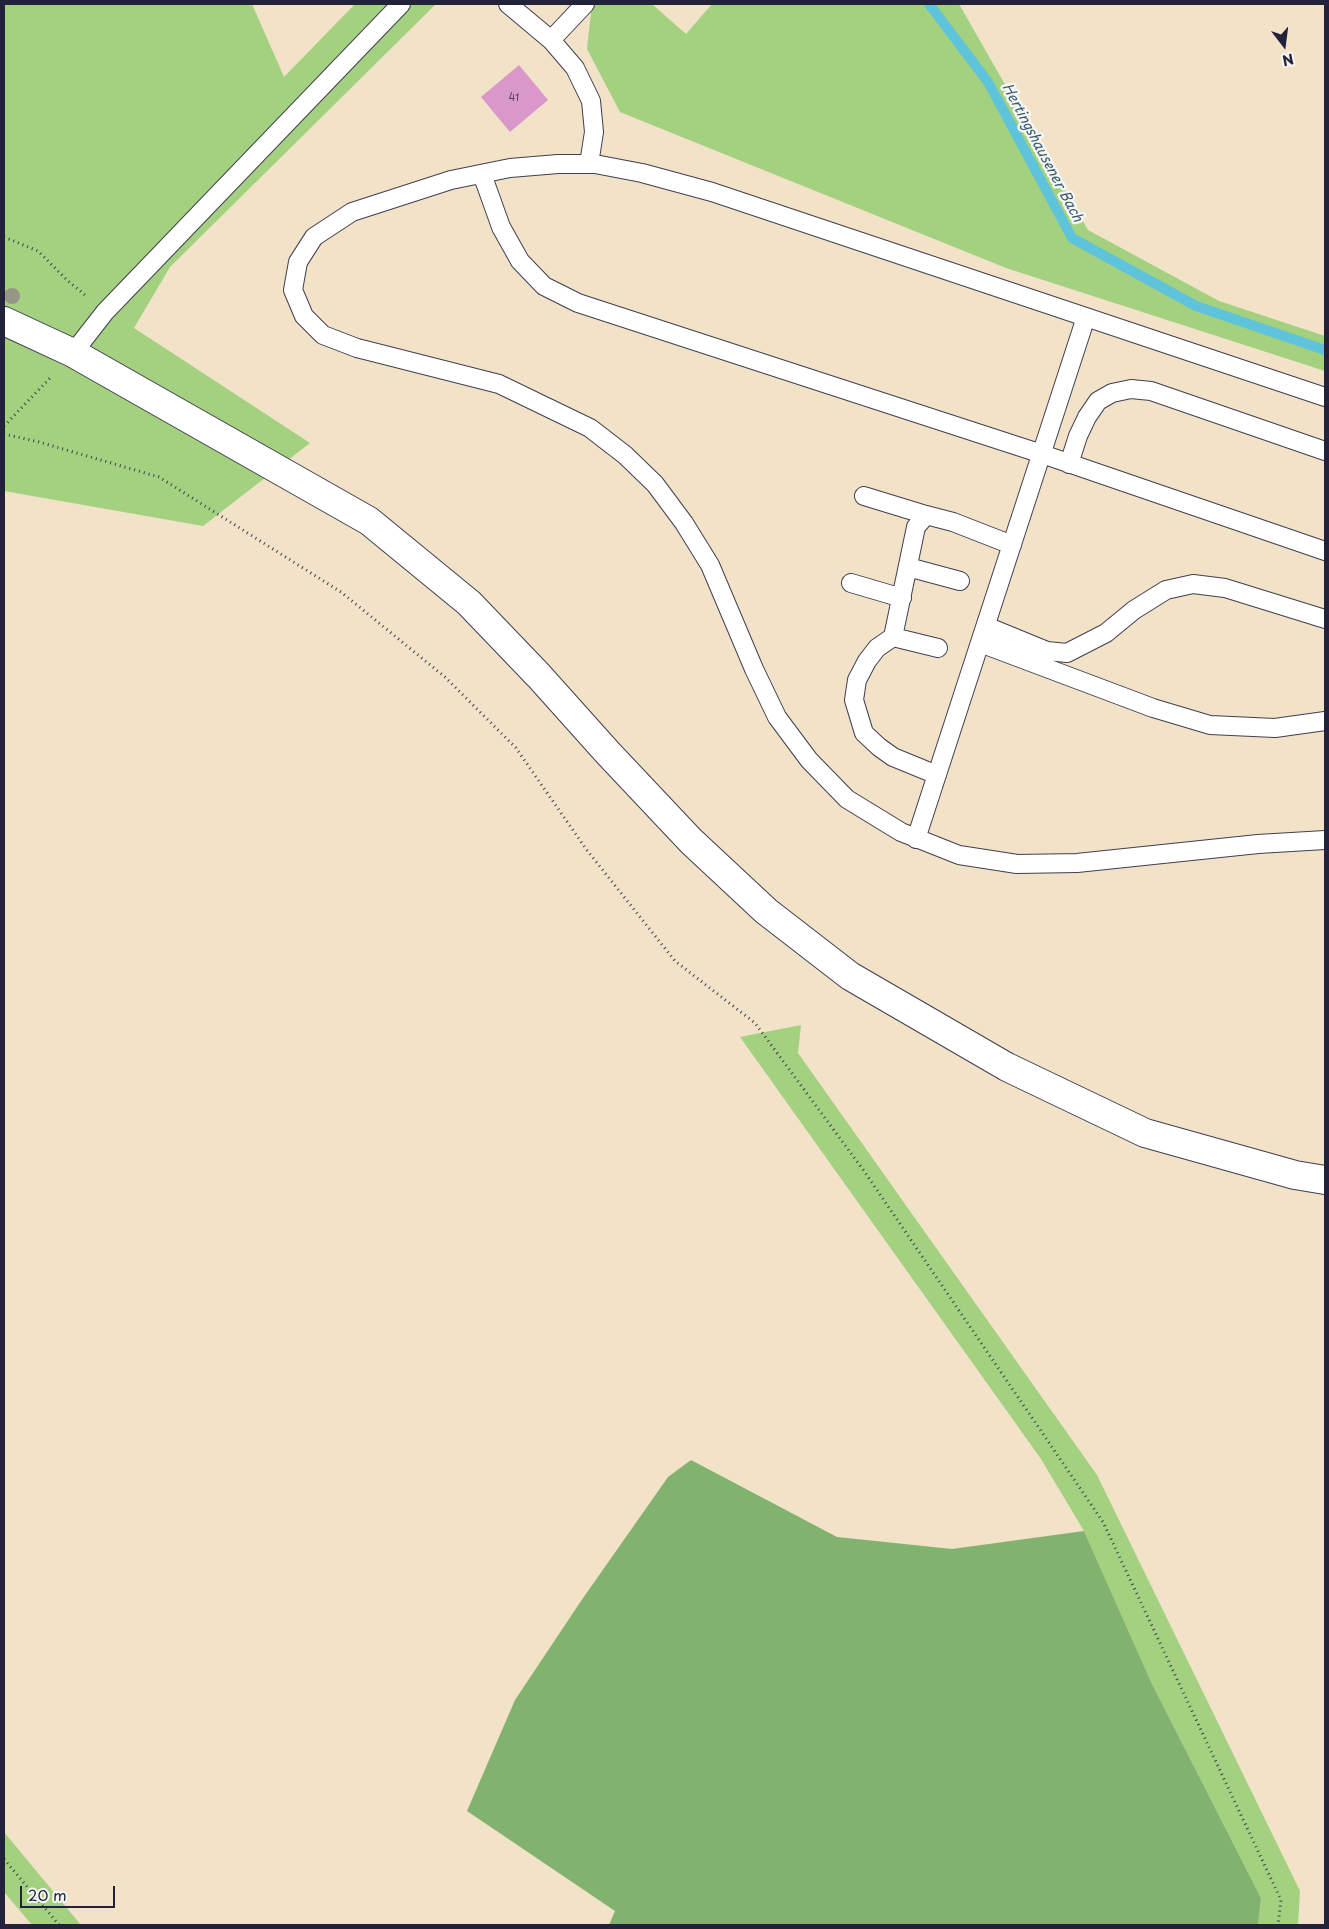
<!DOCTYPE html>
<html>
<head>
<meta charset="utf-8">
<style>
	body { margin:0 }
	#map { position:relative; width:1329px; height:1929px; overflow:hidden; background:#f1e2c8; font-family:"Playpen Sans",sans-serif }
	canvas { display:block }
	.frame { position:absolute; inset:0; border:5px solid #22223b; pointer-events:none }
	.north { position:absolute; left:1259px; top:20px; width:50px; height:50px; -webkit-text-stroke:4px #f6f6f2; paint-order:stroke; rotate:165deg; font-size:14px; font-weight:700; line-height:20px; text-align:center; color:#22223b }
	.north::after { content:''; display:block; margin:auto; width:18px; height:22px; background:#22223b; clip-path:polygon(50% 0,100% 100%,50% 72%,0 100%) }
	.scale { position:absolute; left:20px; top:1886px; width:95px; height:22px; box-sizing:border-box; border:2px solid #22223b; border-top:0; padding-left:6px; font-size:15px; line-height:18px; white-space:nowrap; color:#22223b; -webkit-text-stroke:4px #f6f6f2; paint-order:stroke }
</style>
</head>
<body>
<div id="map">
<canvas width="1329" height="1929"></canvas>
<div class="frame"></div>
<div class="north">N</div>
<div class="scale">20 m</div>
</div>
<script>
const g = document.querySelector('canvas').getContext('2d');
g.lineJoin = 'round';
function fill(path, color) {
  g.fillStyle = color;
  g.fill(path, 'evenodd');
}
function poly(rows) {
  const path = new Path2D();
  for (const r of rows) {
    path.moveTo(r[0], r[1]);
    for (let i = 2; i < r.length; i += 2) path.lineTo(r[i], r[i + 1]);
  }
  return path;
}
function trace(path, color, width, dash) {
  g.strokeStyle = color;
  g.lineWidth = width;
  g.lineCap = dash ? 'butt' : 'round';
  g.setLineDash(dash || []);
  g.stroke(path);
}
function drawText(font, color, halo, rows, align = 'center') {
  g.font = font + ' "Playpen Sans",sans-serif';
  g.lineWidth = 5;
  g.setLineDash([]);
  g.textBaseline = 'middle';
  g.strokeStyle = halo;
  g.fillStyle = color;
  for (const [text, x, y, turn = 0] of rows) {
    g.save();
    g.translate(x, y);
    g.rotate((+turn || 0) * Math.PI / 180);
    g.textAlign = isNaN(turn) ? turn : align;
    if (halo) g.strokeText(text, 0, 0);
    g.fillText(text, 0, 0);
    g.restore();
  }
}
fill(poly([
	[4,4,252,4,284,77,355,4,436,4,170,267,134,328,310,443,203,526,4,491],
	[592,4,652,4,686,34,712,4,959,4,1088,230,1219,301,1325,336,1325,371,1006,268,620,112,587,49],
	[801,1025,798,1053,1097,1475,1300,1891,1298,1925,1258,1925,1261,1898,1152,1684,1084,1531,1041,1459,740,1037],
	[4,1832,81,1925,32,1925,4,1892]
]), '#a3d17f');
fill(poly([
	[691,1460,837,1537,952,1549,1084,1531,1152,1684,1261,1898,1258,1925,609,1925,615,1911,467,1811,515,1700,581,1601,668,1477]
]), '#82b36e');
trace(poly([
	[929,4,988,82,1072,238,1196,306,1325,350]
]), '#5ec3db', 10);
fill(poly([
	[519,65,548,100,510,132,481,97]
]), '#da97ca');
const lane = poly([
	[508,4,551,40,575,68,591,101,594,132,589,164],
	[551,40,585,4],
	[482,174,501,227,520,261,544,286,578,303,1042,454,1325,551],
	[73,353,105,312,401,4],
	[1325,397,712,192,642,173,595,164,558,164,510,168,451,180,352,212,314,237,298,262,293,290,304,316,323,335,357,348,499,384,590,428,625,455,655,484,684,523,710,565,754,669,777,717,809,760,847,799,901,832,959,855,1017,864,1077,863,1258,844,1325,840],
	[1069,464,1078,436,1087,417,1098,401,1112,393,1131,389,1151,391,1325,451],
	[864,496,926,515],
	[908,567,960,581],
	[851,583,902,598],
	[986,626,1047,651,1067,653,1106,633,1134,610,1166,590,1193,584,1225,588,1325,619],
	[893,637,938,648],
	[980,643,1153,708,1210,725,1275,728,1325,721],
	[937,775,893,757,879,747,864,733,854,700,857,680,867,661,877,648,893,637,916,527,926,515,953,522,1012,545],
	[916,839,1086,317]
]);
const secondary = poly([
	[4,321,73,353,369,521,469,603,539,676,608,753,691,841,766,911,850,976,1007,1067,1145,1133,1295,1175,1325,1180]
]);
trace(lane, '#413f50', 20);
trace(secondary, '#413f50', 30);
trace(poly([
	[4,237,38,251,67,280,85,295],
	[4,426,52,376],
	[4,434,39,442,159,477,341,592,445,677,516,748,586,849,675,961,755,1023,864,1171,1103,1522,1281,1900,1278,1925],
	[4,1859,59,1925]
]), '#413f50', 3, [1, 4]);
trace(lane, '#fff', 18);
trace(secondary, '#fff', 28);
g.fillStyle = '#959685';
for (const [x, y] of [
	[12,296]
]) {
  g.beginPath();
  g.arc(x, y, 8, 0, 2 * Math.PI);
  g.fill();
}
drawText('10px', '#503f5f', null, [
	["41",514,98]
]);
drawText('italic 14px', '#375a73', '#f6f6f2', [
	["Hertingshausener Bach",1042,153,62]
]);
</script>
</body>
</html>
